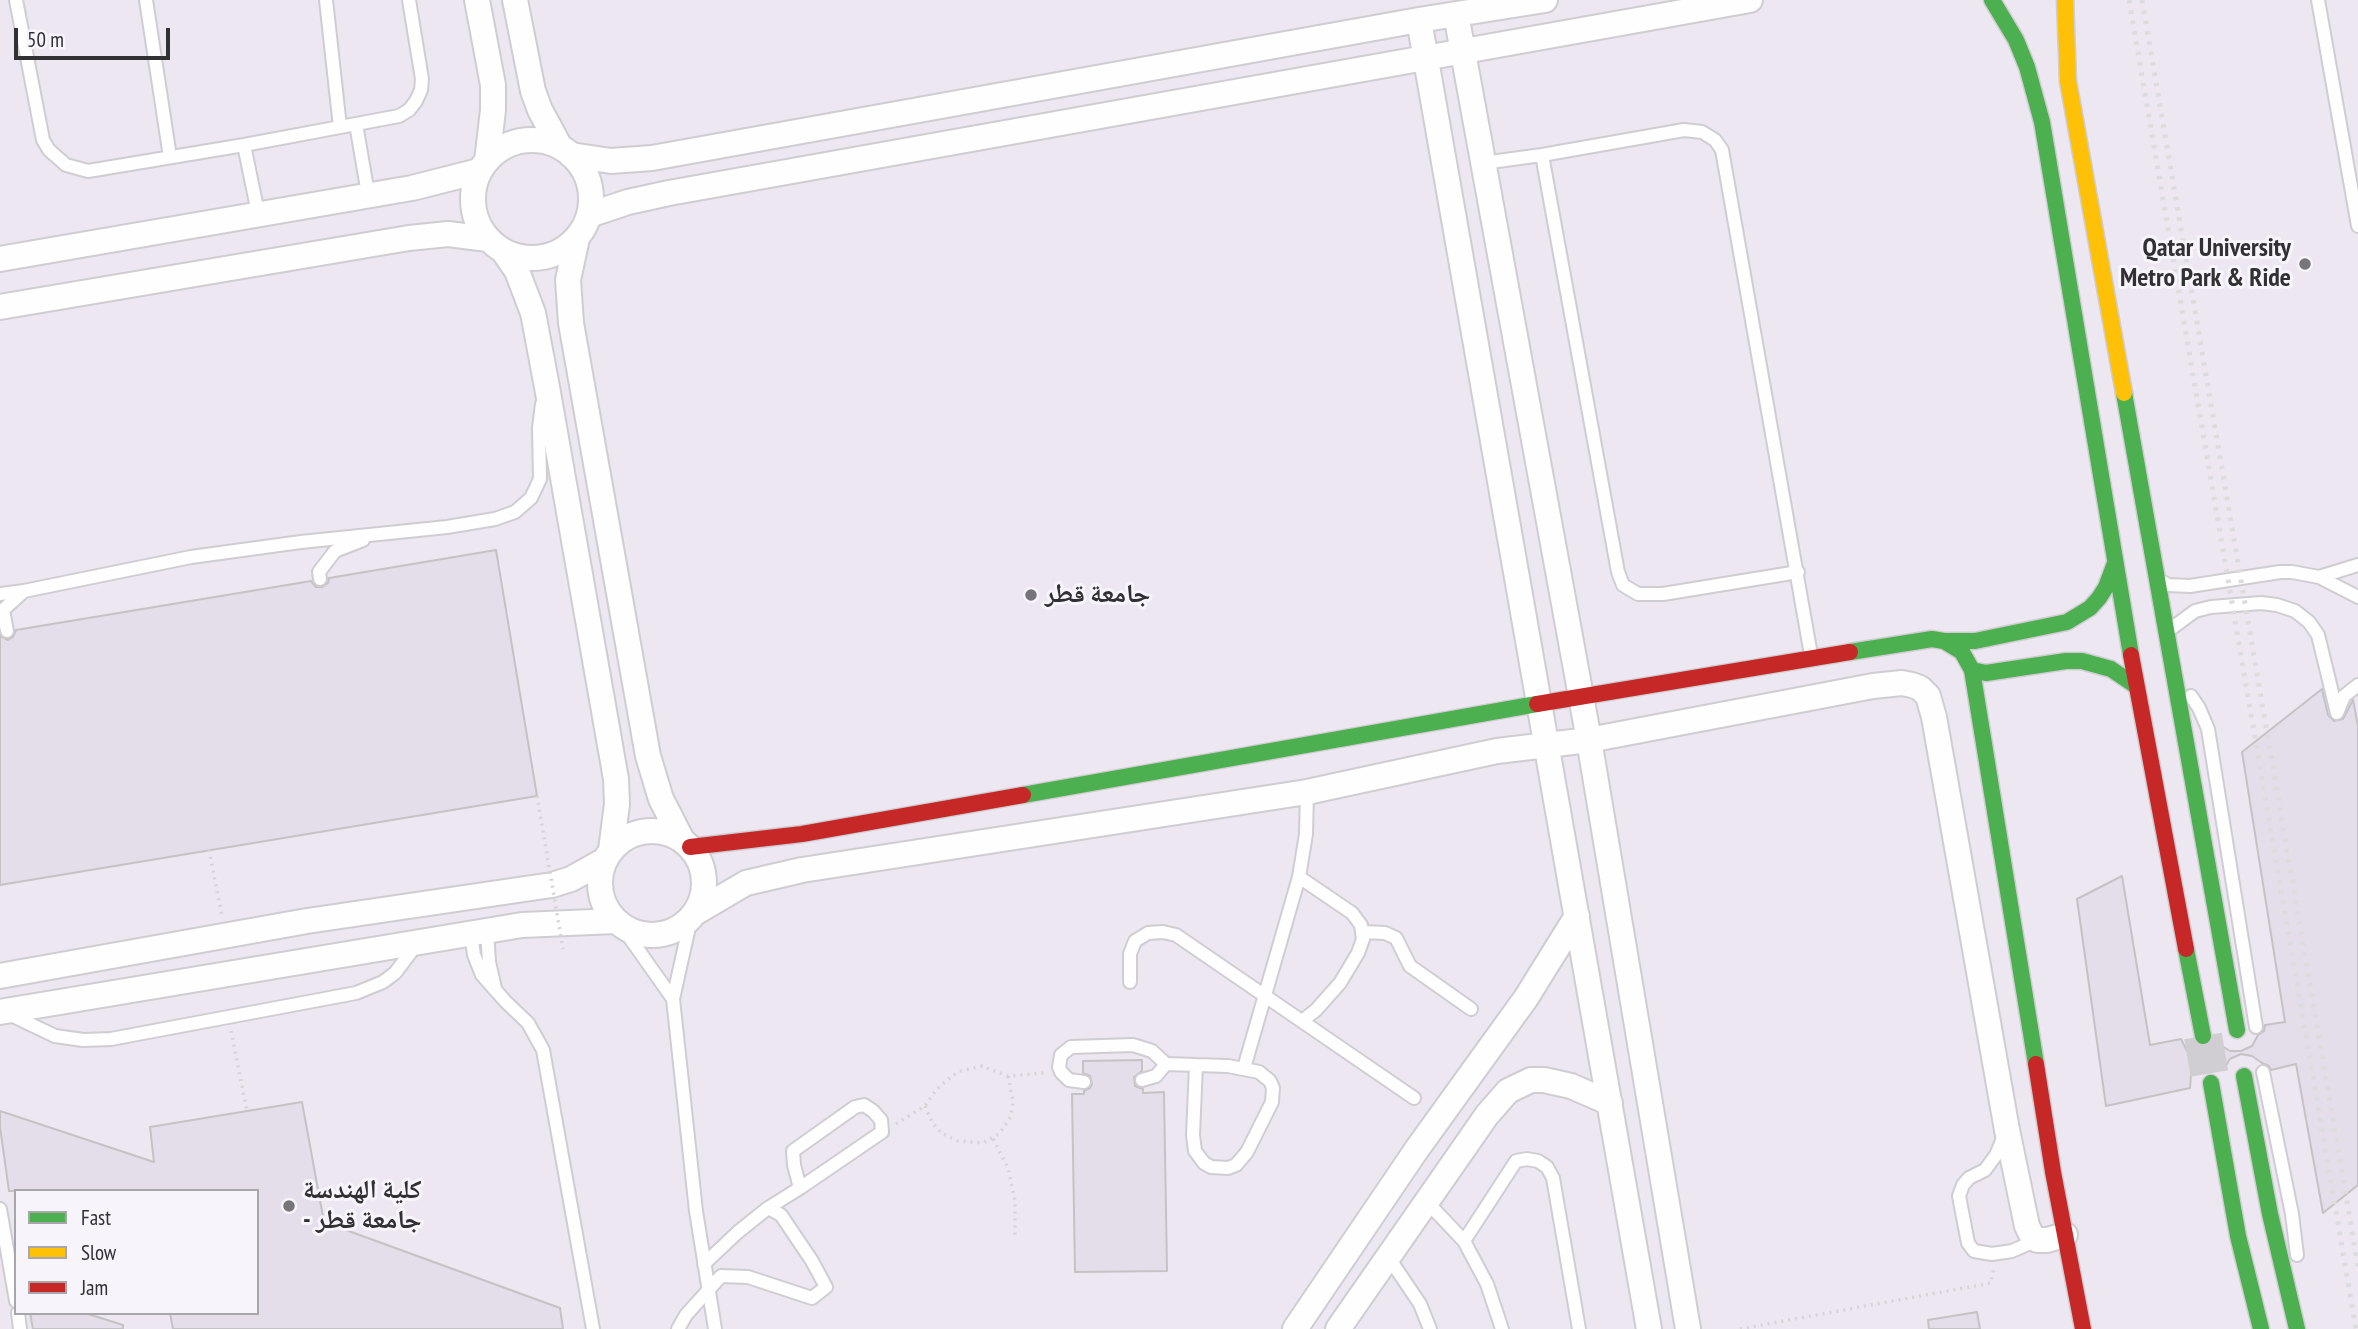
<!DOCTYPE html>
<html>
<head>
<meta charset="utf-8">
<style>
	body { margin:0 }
	#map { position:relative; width:2358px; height:1329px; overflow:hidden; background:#f8f5fa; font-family:"PT Sans Narrow",sans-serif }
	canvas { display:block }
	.legend { position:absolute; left:14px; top:1189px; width:245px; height:126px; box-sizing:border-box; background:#f8f4fb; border:2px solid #a8a6ab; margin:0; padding:9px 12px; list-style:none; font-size:21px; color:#313033 }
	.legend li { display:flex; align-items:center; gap:14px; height:35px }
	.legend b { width:35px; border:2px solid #a8a6ab }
	.scale { position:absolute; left:14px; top:28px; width:156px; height:32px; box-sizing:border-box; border:4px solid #313033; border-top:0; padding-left:9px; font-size:21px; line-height:24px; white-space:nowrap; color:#313033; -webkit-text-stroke:5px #f8f4fb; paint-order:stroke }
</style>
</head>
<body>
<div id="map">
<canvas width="2358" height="1329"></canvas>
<ul class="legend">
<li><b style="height:9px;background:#4caf50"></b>Fast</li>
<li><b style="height:9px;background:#ffc107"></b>Slow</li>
<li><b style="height:9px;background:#c62828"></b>Jam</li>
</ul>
<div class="scale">50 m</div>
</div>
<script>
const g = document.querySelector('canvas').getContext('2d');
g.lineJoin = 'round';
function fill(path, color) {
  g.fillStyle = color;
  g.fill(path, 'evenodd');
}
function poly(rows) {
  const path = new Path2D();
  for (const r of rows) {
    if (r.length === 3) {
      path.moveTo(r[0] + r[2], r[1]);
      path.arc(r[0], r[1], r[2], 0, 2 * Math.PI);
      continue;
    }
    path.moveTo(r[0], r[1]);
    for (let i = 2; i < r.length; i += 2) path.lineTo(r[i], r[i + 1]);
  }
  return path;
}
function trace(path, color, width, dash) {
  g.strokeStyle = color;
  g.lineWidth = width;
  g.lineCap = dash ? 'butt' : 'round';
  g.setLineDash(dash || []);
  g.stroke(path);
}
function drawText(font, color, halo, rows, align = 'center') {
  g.font = font + ' "PT Sans Narrow","Noto Naskh Arabic",sans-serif';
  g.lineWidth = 6;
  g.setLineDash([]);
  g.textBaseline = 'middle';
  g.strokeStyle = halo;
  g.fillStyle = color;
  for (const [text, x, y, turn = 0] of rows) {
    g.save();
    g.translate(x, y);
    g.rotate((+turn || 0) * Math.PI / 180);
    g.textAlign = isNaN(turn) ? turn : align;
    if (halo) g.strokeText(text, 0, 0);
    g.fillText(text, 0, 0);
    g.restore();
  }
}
fill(poly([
	[0,0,2358,0,2358,1329,0,1329],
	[16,1191,257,1191,257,1313,16,1313]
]), '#ede7f1');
const building = poly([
	[496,550,537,796,0,885,0,636,8,640,13,637,16,630,311,581,316,587,322,587,328,583,329,578,496,550],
	[2322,689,2328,715,2334,721,2343,719,2353,700,2358,726,2358,1185,2323,1213,2296,1064,2271,1070,2269,1066,2262,1063,2252,1056,2241,1054,2230,1059,2225,1067,2218,1062,2207,1062,2198,1066,2191,1075,2190,1088,2106,1106,2077,899,2122,876,2150,1045,2181,1039,2187,1051,2196,1057,2206,1058,2217,1053,2222,1046,2230,1051,2241,1051,2252,1046,2258,1035,2264,1031,2265,1025,2285,1022,2242,752,2322,689],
	[1142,1060,1142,1071,1134,1077,1135,1086,1143,1089,1143,1093,1164,1092,1167,1271,1075,1272,1072,1094,1084,1094,1084,1091,1090,1088,1092,1084,1090,1076,1083,1073,1083,1061,1142,1060],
	[302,1102,324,1222,560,1308,563,1329,173,1329,170,1313,257,1313,257,1191,9,1191,0,1127,0,1111,154,1162,150,1127,302,1102],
	[1977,1312,1980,1329,1929,1329,1928,1320,1977,1312],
	[30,1313,85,1313,123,1325,123,1329,33,1329,30,1313]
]);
fill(building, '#e4ddea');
trace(building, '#c5c2c6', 2);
trace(poly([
	[2203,1036,2211,1083]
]), '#d0ced2', 38, [38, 19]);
const lane = poly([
	[16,0,43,140,49,150,66,165,88,171,244,145,399,116,409,110,416,101,421,90,422,79,409,0],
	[146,0,170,157],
	[326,0,340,127],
	[2318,0,2358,226],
	[356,124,368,194],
	[244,145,258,213],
	[1542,155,1618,572,1623,585,1638,594,1663,594,1798,572],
	[1483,163,1542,155,1684,130,1702,132,1715,140,1722,150,1811,655],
	[2319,577,2358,565],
	[320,579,319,572,335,551,363,540],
	[2163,582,2168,585,2190,586,2280,572,2292,572,2319,577,2358,597],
	[0,594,24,591],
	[2172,628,2195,611,2211,607,2261,603,2277,605,2295,611,2309,622,2318,635,2337,713],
	[7,631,3,610,24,591,191,557,301,542,447,527,495,519,515,512,531,498,540,479,539,428,542,404],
	[2191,696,2199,708,2208,729,2256,1027],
	[2338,711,2344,696,2358,685],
	[1299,877,1352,913,1361,925,1363,939,1358,953,1340,983,1316,1010,1302,1021],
	[691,918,673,999,696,1211,715,1329],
	[620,924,673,999],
	[487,931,489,962,495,988],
	[1363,932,1385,933,1396,938,1410,966,1471,1009],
	[471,934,474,955,482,975,506,1002,528,1023,543,1050,593,1329],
	[1130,982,1130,954,1135,941,1148,933,1163,932,1176,935,1414,1098],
	[9,1014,55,1036,83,1040,111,1039,356,993,383,982,395,973,417,944],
	[1166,1064,1196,1065],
	[1196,1065,1228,1066,1259,1072,1270,1081,1273,1088,1272,1102,1247,1152,1236,1165,1228,1168,1211,1167,1204,1163,1195,1151,1193,1135,1196,1065],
	[1244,1068,1299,877,1306,834,1307,792],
	[2263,1072,2292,1214,2297,1255],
	[1084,1082,1069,1080,1061,1072,1059,1067,1061,1055,1071,1047,1133,1045,1152,1051,1166,1064,1156,1076,1142,1080],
	[2004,1136,1996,1155,1985,1170,1969,1178,1963,1185,1959,1196,1968,1243,1974,1251,1992,1254,2012,1251,2037,1240],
	[1427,1202,1464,1241,1487,1284,1502,1329],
	[0,1209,16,1301],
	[1464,1241,1516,1161,1527,1159,1538,1161,1547,1167,1553,1178,1579,1329],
	[1389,1258,1420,1304,1430,1329],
	[704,1264,738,1232,768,1208,800,1188,794,1165,793,1151,855,1107,864,1105,873,1111,881,1120,882,1132,800,1188],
	[18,1313,20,1329],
	[678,1329,686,1315,721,1276,748,1277,812,1298,826,1287,812,1261,781,1215,768,1208]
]);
const street = poly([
	[477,0,493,85,493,110,487,161],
	[515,0,533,91,540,110,560,147],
	[1456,14,1589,740,1688,1329],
	[1419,20,1649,1329],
	[532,199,59],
	[571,155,611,161,652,158,1419,20,1545,0],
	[589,215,628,202,669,193,1750,0],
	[577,238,568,280,571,323,648,756,661,799,682,840],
	[504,252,517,271,533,313,547,387,616,779,617,804,611,850],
	[0,259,412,188,479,171],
	[0,307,409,238,448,234,488,239],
	[652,883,52],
	[695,913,746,883,802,870,1307,792,1497,751,1589,740,1873,686,1902,683,1912,685,1920,688,1928,696,1934,717,2007,1130,2027,1226,2032,1236,2037,1240,2047,1240,2065,1235],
	[0,976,307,921,552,885,571,879,605,860],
	[0,1012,522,925,616,921],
	[1295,1329,1417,1149,1526,998,1577,916],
	[1338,1329,1487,1115,1508,1091,1531,1080,1544,1080,1571,1086,1610,1103]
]);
const fast = poly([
	[1992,0,2016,40,2027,67,2042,122,2131,655],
	[2124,393,2237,1030],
	[1944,641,1975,641,2067,622,2090,608,2099,598,2106,587,2115,563],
	[1850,652,1932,639,1944,641,1962,652,1972,670,2036,1064],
	[1972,670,1986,673,2066,661,2082,661,2111,669,2136,686],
	[1023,795,1537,704],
	[2186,949,2203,1036],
	[2244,1076,2270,1214,2297,1329],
	[2211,1083,2238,1236,2261,1329]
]);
const slow = poly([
	[2065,0,2068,81,2124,393]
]);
const jam = poly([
	[2131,655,2186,949],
	[1537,704,1850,652],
	[690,847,802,834,1023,795],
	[2036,1064,2053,1172,2083,1329]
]);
trace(lane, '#cfcdd1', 16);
trace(street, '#cfcdd1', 28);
trace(fast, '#cfcdd1', 19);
trace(slow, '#cfcdd1', 19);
trace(jam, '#cfcdd1', 19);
trace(poly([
	[209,850,222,916],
	[231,1031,247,1111],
	[925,1106,932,1122,941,1133,958,1141,983,1143,1000,1133,1011,1116,1013,1101,1008,1076],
	[896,1124,925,1106,936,1090,952,1076,961,1071,982,1066,1008,1076,1044,1073],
	[993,1139,1008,1168,1015,1200,1015,1236],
	[1740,1329,1991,1283,1994,1268]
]), '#d6d4d6', 3.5, [2, 5]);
trace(lane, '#fefefe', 12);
trace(street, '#fefefe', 24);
trace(fast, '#4caf50', 16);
trace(slow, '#ffc107', 16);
trace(jam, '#c62828', 16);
trace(poly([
	[2129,0,2356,1329],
	[2142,0,2358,1266]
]), '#dddcdd', 5, [3.5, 7]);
trace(poly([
	[537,796,563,949]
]), '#d6d4d6', 3.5, [2, 5]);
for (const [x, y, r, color] of [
	[2305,264,7,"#777579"],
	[1031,595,7,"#777579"],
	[289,1206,7,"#777579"]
]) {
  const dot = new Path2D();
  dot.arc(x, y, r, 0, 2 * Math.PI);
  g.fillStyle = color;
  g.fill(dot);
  trace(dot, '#f8f4fb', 2.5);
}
drawText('bold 26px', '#313033', '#f8f4fb', [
	["Qatar University",2291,249,"right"],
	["Metro Park & Ride",2291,279,"right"],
	["جامعة قطر",1045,595],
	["كلية الهندسة",303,1191],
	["- جامعة قطر",303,1221]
], 'left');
</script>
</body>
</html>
